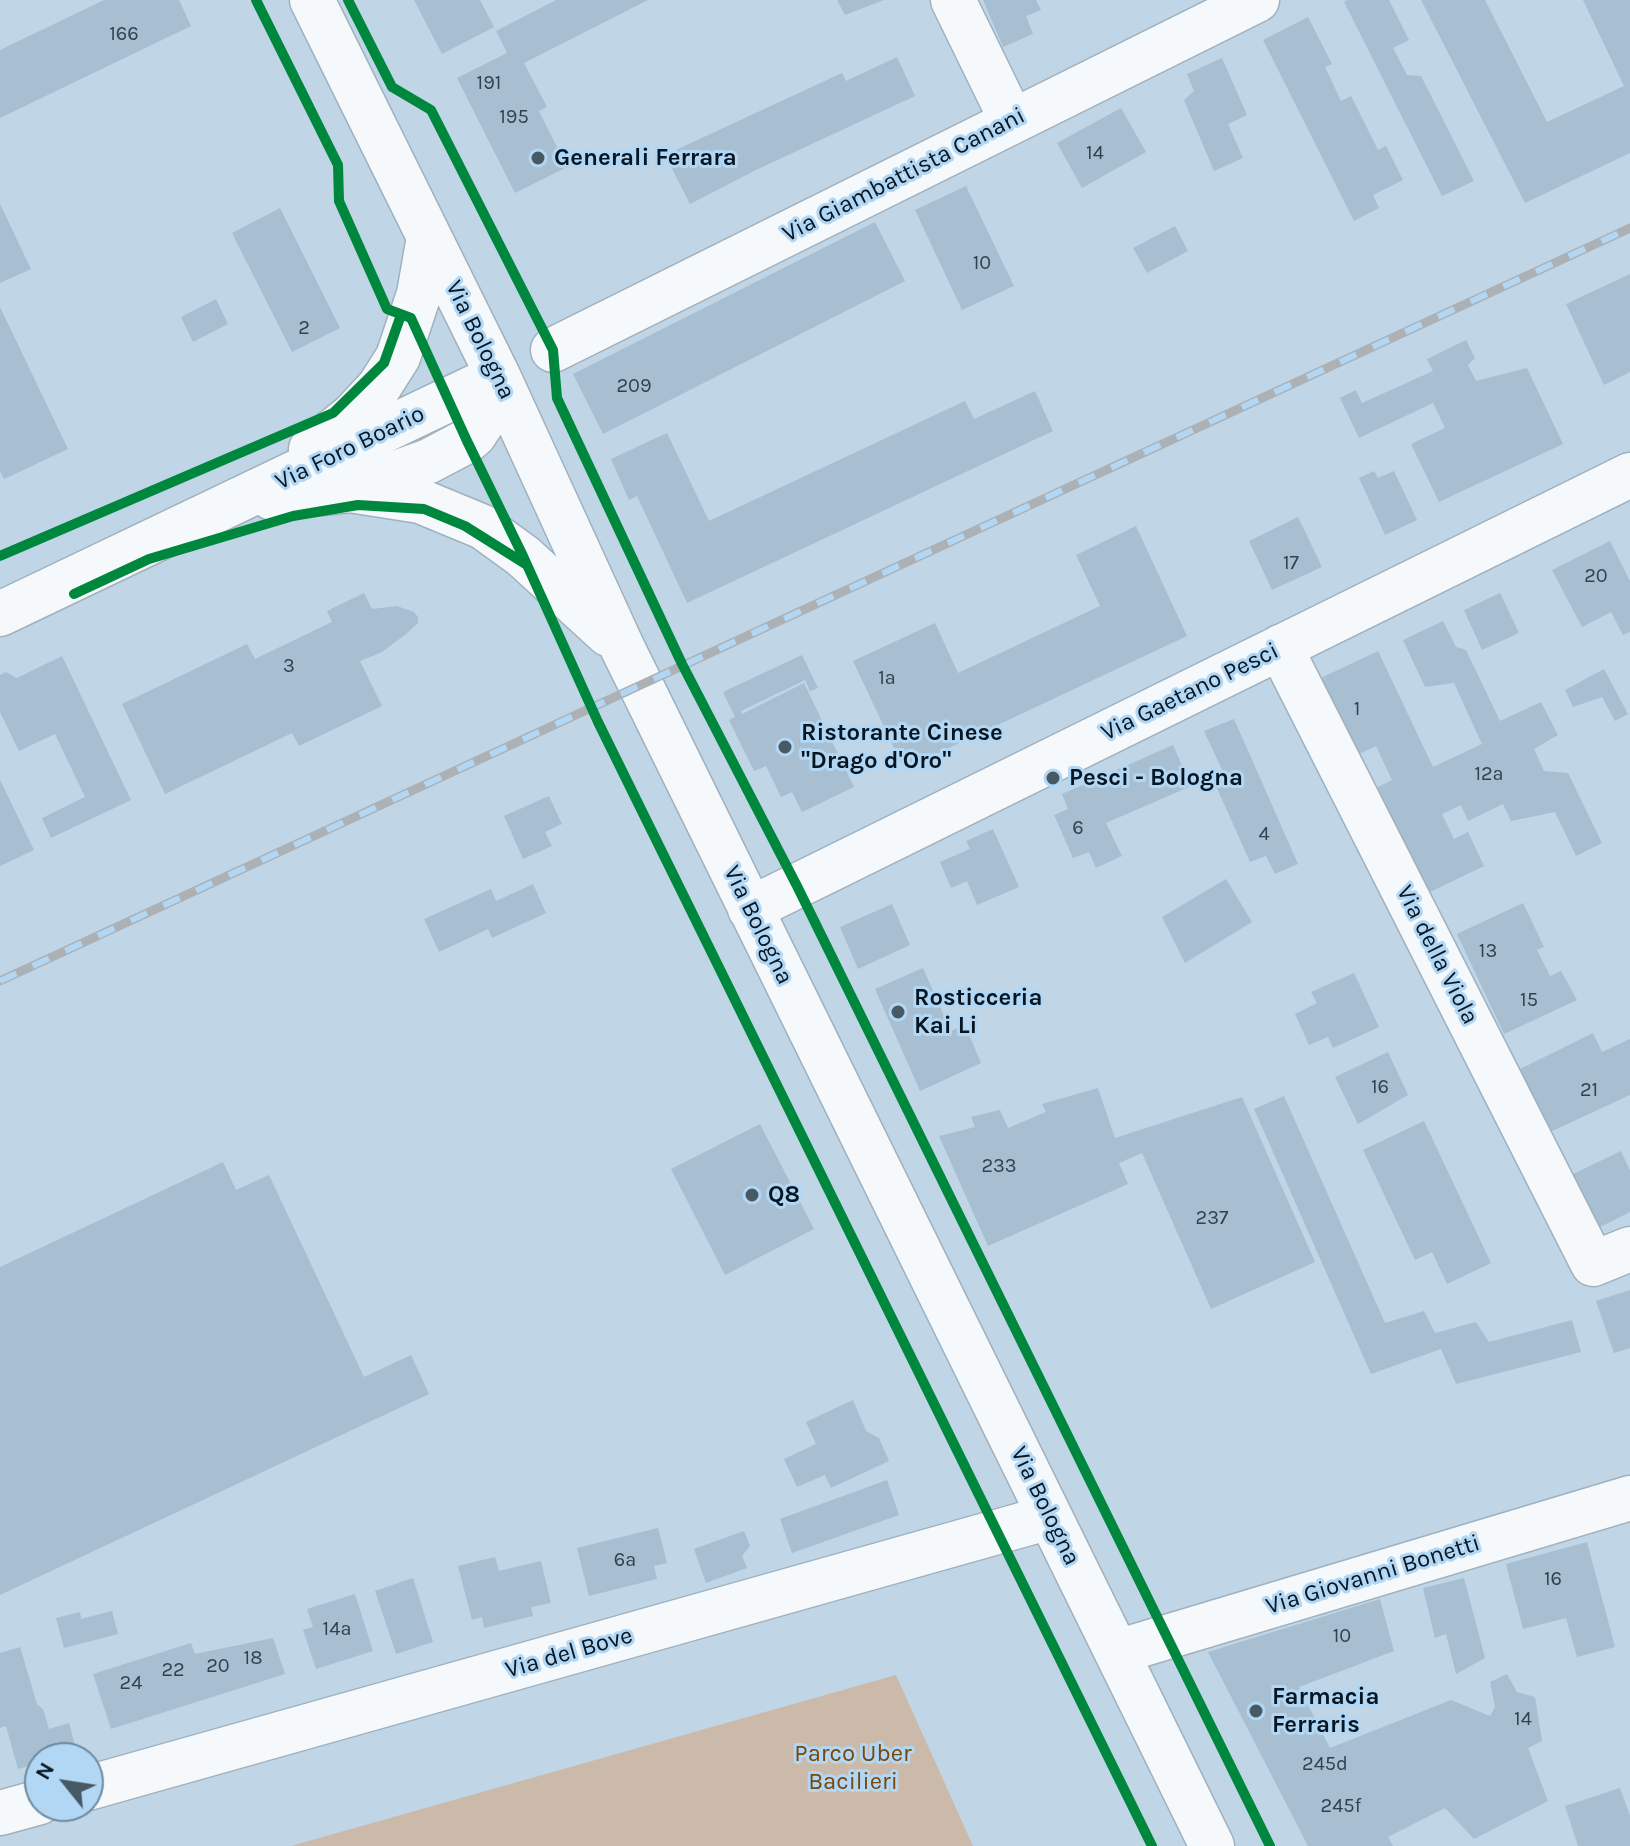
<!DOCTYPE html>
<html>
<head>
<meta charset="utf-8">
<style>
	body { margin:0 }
	#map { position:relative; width:1630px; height:1846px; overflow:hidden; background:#c0d5e6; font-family:Karla,sans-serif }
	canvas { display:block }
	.north { position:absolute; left:24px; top:1742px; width:80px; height:80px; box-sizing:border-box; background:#b1d7f5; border:2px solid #6d8aa0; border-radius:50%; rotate:300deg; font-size:22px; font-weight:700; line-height:32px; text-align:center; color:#081621 }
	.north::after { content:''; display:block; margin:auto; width:28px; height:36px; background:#485966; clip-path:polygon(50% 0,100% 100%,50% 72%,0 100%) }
</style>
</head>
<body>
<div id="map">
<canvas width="1630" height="1846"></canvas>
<div class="north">N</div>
</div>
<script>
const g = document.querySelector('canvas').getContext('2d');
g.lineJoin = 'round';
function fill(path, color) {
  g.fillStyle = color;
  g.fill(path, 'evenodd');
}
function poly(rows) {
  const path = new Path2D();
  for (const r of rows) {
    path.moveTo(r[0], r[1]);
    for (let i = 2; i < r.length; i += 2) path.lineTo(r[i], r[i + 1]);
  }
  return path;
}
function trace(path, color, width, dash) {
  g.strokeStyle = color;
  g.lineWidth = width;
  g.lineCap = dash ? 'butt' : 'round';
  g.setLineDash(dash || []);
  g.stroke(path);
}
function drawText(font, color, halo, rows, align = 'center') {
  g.font = font + ' Karla,sans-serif';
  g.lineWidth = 6;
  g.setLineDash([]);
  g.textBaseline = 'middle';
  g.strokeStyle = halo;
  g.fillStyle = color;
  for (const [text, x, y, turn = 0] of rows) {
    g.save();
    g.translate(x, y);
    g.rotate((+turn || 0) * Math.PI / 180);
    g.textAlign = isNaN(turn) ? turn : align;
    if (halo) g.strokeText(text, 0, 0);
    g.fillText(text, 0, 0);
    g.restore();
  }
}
fill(poly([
	[896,1675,973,1846,291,1846]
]), '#cbbaaa');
fill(poly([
	[104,0,179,0,191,26,0,118,0,50],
	[414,0,480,0,494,27,442,54],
	[556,0,648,0,524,63,547,107,539,111,567,167,515,193,457,78,507,53,496,31],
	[837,0,884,0,845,15],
	[983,0,1036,0,1041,10,1026,16,1033,34,1003,47],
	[1347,0,1389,0,1409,40,1393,48,1407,75,1421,76,1474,181,1442,196,1344,2],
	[1421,0,1485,0,1547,122,1624,86,1583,0,1630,0,1630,153,1525,203],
	[1308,17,1332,64,1325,67,1341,101,1351,96,1378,150,1386,146,1403,180,1373,195,1379,208,1354,221,1263,40],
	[897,57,915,96,756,170,690,204,665,155,842,73,846,81],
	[1222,58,1247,115,1228,124,1243,158,1214,171,1184,100,1194,91,1187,74],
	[1121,108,1146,152,1082,188,1057,143],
	[966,186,1014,286,962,310,915,210],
	[0,204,31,269,0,283],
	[280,208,340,328,292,352,232,233],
	[875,222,905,281,603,434,573,374],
	[1175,226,1188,251,1147,273,1133,248],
	[1630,274,1630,372,1604,385,1566,304],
	[216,299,228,324,193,342,181,317],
	[0,307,68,449,4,479,0,471],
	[1466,340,1475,358,1468,365,1476,381,1527,368,1563,444,1439,502,1411,444,1445,428,1433,403,1359,438,1340,398,1356,390,1362,403,1433,371,1427,359],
	[1035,391,1053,431,687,603,637,496,629,500,611,459,667,433,709,521,965,401,974,419],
	[1374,471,1378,478,1394,471,1417,520,1385,535,1359,478],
	[1298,517,1322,567,1272,590,1249,541],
	[1136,526,1187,636,904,769,853,661,935,623,958,673,1100,606,1076,555],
	[1610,541,1630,581,1630,632,1623,635,1611,612,1582,627,1552,570],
	[364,593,372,609,397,606,414,612,418,617,418,623,406,634,382,652,360,661,382,706,299,746,292,733,165,794,122,704,247,644,255,659,332,622,327,611],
	[1500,593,1519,633,1482,650,1464,610],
	[1443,621,1456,647,1466,650,1500,721,1541,702,1558,735,1534,749,1544,771,1568,773,1602,843,1576,856,1555,812,1511,821,1503,804,1468,821,1461,805,1442,814,1454,839,1468,832,1484,866,1426,894,1376,788,1392,780,1376,746,1357,755,1321,678,1378,651,1433,767,1482,744,1454,683,1425,687,1403,640],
	[802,655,818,688,810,691,805,680,741,711,742,714,804,683,854,787,802,812,792,792,781,797,766,766,754,771,729,720,735,717,723,692],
	[62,656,131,800,51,838,42,818,85,797,55,734,19,751,0,712,0,675,6,672,17,678],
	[1604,669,1628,714,1615,721,1602,697,1573,707,1565,690],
	[1234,719,1298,864,1275,874,1266,856,1250,862,1212,777,1223,772,1204,731],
	[1173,745,1191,786,1106,823,1122,856,1096,868,1089,852,1073,858,1054,815,1068,809,1062,794],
	[0,780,34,850,0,866],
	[549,796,562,824,545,832,552,846,523,859,504,816],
	[993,829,1019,887,977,905,967,881,951,888,940,862,970,849,966,841],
	[1226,879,1252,922,1185,963,1162,917],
	[533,884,546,913,492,938,488,929,439,952,424,919,491,889,496,901],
	[1523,903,1544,947,1537,950,1550,976,1561,971,1577,1000,1504,1034,1457,934],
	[892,904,910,945,858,969,840,927],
	[923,968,951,1031,965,1025,981,1063,920,1091,875,989],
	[1354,973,1379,1027,1333,1048,1328,1037,1309,1045,1295,1014,1317,1003,1311,992],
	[1593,1033,1602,1052,1630,1039,1630,1095,1550,1132,1520,1069],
	[1388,1052,1408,1095,1358,1124,1335,1077],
	[1098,1088,1115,1138,1242,1097,1315,1262,1211,1309,1142,1153,1119,1163,1128,1184,988,1246,939,1136,975,1127,971,1117,1000,1110,1008,1128,1046,1112,1042,1104],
	[1284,1096,1385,1323,1424,1311,1435,1333,1476,1322,1489,1342,1572,1320,1581,1352,1456,1384,1441,1349,1371,1374,1254,1109],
	[1424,1121,1491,1263,1447,1284,1432,1252,1415,1260,1363,1150],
	[760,1124,814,1229,725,1275,671,1169],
	[1621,1151,1630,1171,1630,1212,1594,1230,1569,1176],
	[223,1162,236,1190,269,1175,364,1377,411,1355,429,1394,0,1595,0,1267],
	[1630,1290,1630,1348,1614,1353,1596,1301],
	[853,1400,866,1431,879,1438,889,1461,831,1488,825,1475,797,1487,784,1459,816,1444,806,1422],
	[887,1480,899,1515,792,1553,780,1519],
	[658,1528,667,1563,654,1566,657,1579,589,1596,577,1548],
	[744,1531,750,1546,742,1556,747,1568,706,1583,694,1549],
	[1587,1542,1615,1647,1577,1657,1566,1618,1523,1629,1506,1564],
	[495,1557,499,1571,541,1561,551,1603,531,1607,533,1616,484,1628,482,1617,472,1620,458,1566],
	[413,1578,433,1642,396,1654,375,1591],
	[1464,1578,1485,1658,1456,1674,1446,1634,1435,1638,1423,1588],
	[355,1594,373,1651,316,1669,303,1630,313,1627,307,1609],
	[1380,1599,1394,1651,1299,1687,1330,1748,1451,1700,1490,1716,1495,1707,1490,1682,1507,1674,1517,1692,1535,1697,1542,1741,1528,1748,1548,1801,1474,1839,1445,1808,1388,1837,1393,1846,1308,1846,1208,1652],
	[112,1611,118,1634,64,1648,56,1618,80,1612,81,1619],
	[273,1638,285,1674,111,1729,93,1674,191,1643,195,1654],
	[20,1647,37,1704,43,1709,49,1729,69,1723,77,1753,58,1758,40,1758,40,1763,18,1769,6,1726,0,1728,0,1653],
	[1620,1788,1630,1816,1630,1846,1578,1846,1565,1806]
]), '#a7bfd1');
const minor = poly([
	[312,0,498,376,622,647,1212,1846],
	[953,0,1012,121],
	[553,350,1257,0],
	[311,449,353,415,379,387,398,357,419,294,429,237],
	[352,489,429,461,467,441,474,435,488,414,498,376],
	[272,498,350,490,420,501,483,527,523,556,608,634],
	[0,614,498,376],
	[1280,647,1593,1264,1630,1249],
	[750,909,1630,475],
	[1117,1652,1630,1498],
	[88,1788,1050,1517],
	[0,1813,40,1802]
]);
trace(minor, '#a0b1be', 47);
trace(minor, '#f6f9fb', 44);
const rail = poly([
	[0,981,1630,228]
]);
trace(rail, '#acb1b6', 9);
trace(rail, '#b1d7f5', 6, [18]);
trace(poly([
	[256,0,338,165,339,201,387,309,411,318,467,441,523,556,598,722,1152,1846],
	[348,0,392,87,431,110,553,350,557,398,682,664,797,886,1270,1846],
	[0,556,333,413,384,363,401,315],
	[74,594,149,559,293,516,358,505,424,509,465,526,527,565]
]), '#00873e', 10);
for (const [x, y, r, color] of [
	[538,158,8,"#485966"],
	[785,747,8,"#485966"],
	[1053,778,8,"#485966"],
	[898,1012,8,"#485966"],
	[752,1195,8,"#485966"],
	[1256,1711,8,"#485966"]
]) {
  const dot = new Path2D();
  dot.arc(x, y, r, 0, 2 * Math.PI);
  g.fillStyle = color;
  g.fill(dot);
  trace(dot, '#b1d7f5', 3);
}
drawText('20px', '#32424f', null, [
	["166",124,34],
	["191",489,83],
	["195",514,117],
	["14",1095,153],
	["10",982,263],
	["2",304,328],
	["209",634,386],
	["17",1291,563],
	["20",1596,576],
	["3",289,666],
	["1a",887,678],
	["1",1357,709],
	["12a",1489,774],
	["6",1078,828],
	["4",1264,834],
	["13",1488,951],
	["15",1529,1000],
	["16",1380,1087],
	["21",1589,1090],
	["233",999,1166],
	["237",1212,1218],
	["6a",625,1560],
	["16",1553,1579],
	["14a",337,1629],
	["10",1342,1636],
	["18",253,1658],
	["20",218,1666],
	["22",173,1670],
	["24",131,1683],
	["14",1523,1719],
	["245d",1325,1764],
	["245f",1341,1806]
]);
drawText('bold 24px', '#081621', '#b1d7f5', [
	["Generali Ferrara",554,158],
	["Ristorante Cinese",801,733],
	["\"Drago d'Oro\"",801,761],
	["Pesci - Bologna",1069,778],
	["Rosticceria",914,998],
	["Kai Li",914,1026],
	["Q8",768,1195],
	["Farmacia",1272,1697],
	["Ferraris",1272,1725]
], 'left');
drawText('24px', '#081621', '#b1d7f5', [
	["Via Giambattista Canani",904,175,-27],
	["Via Bologna",480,340,64],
	["Via Foro Boario",350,448,-26],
	["Via Gaetano Pesci",1190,692,-26],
	["Via Bologna",758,925,64],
	["Via della Viola",1437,955,63],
	["Via Bologna",1045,1506,64],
	["Via Giovanni Bonetti",1373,1575,-17],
	["Via del Bove",569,1653,-16]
]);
drawText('24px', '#7a460a', '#b1d7f5', [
	["Parco Uber",853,1754],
	["Bacilieri",853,1782]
]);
</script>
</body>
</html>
